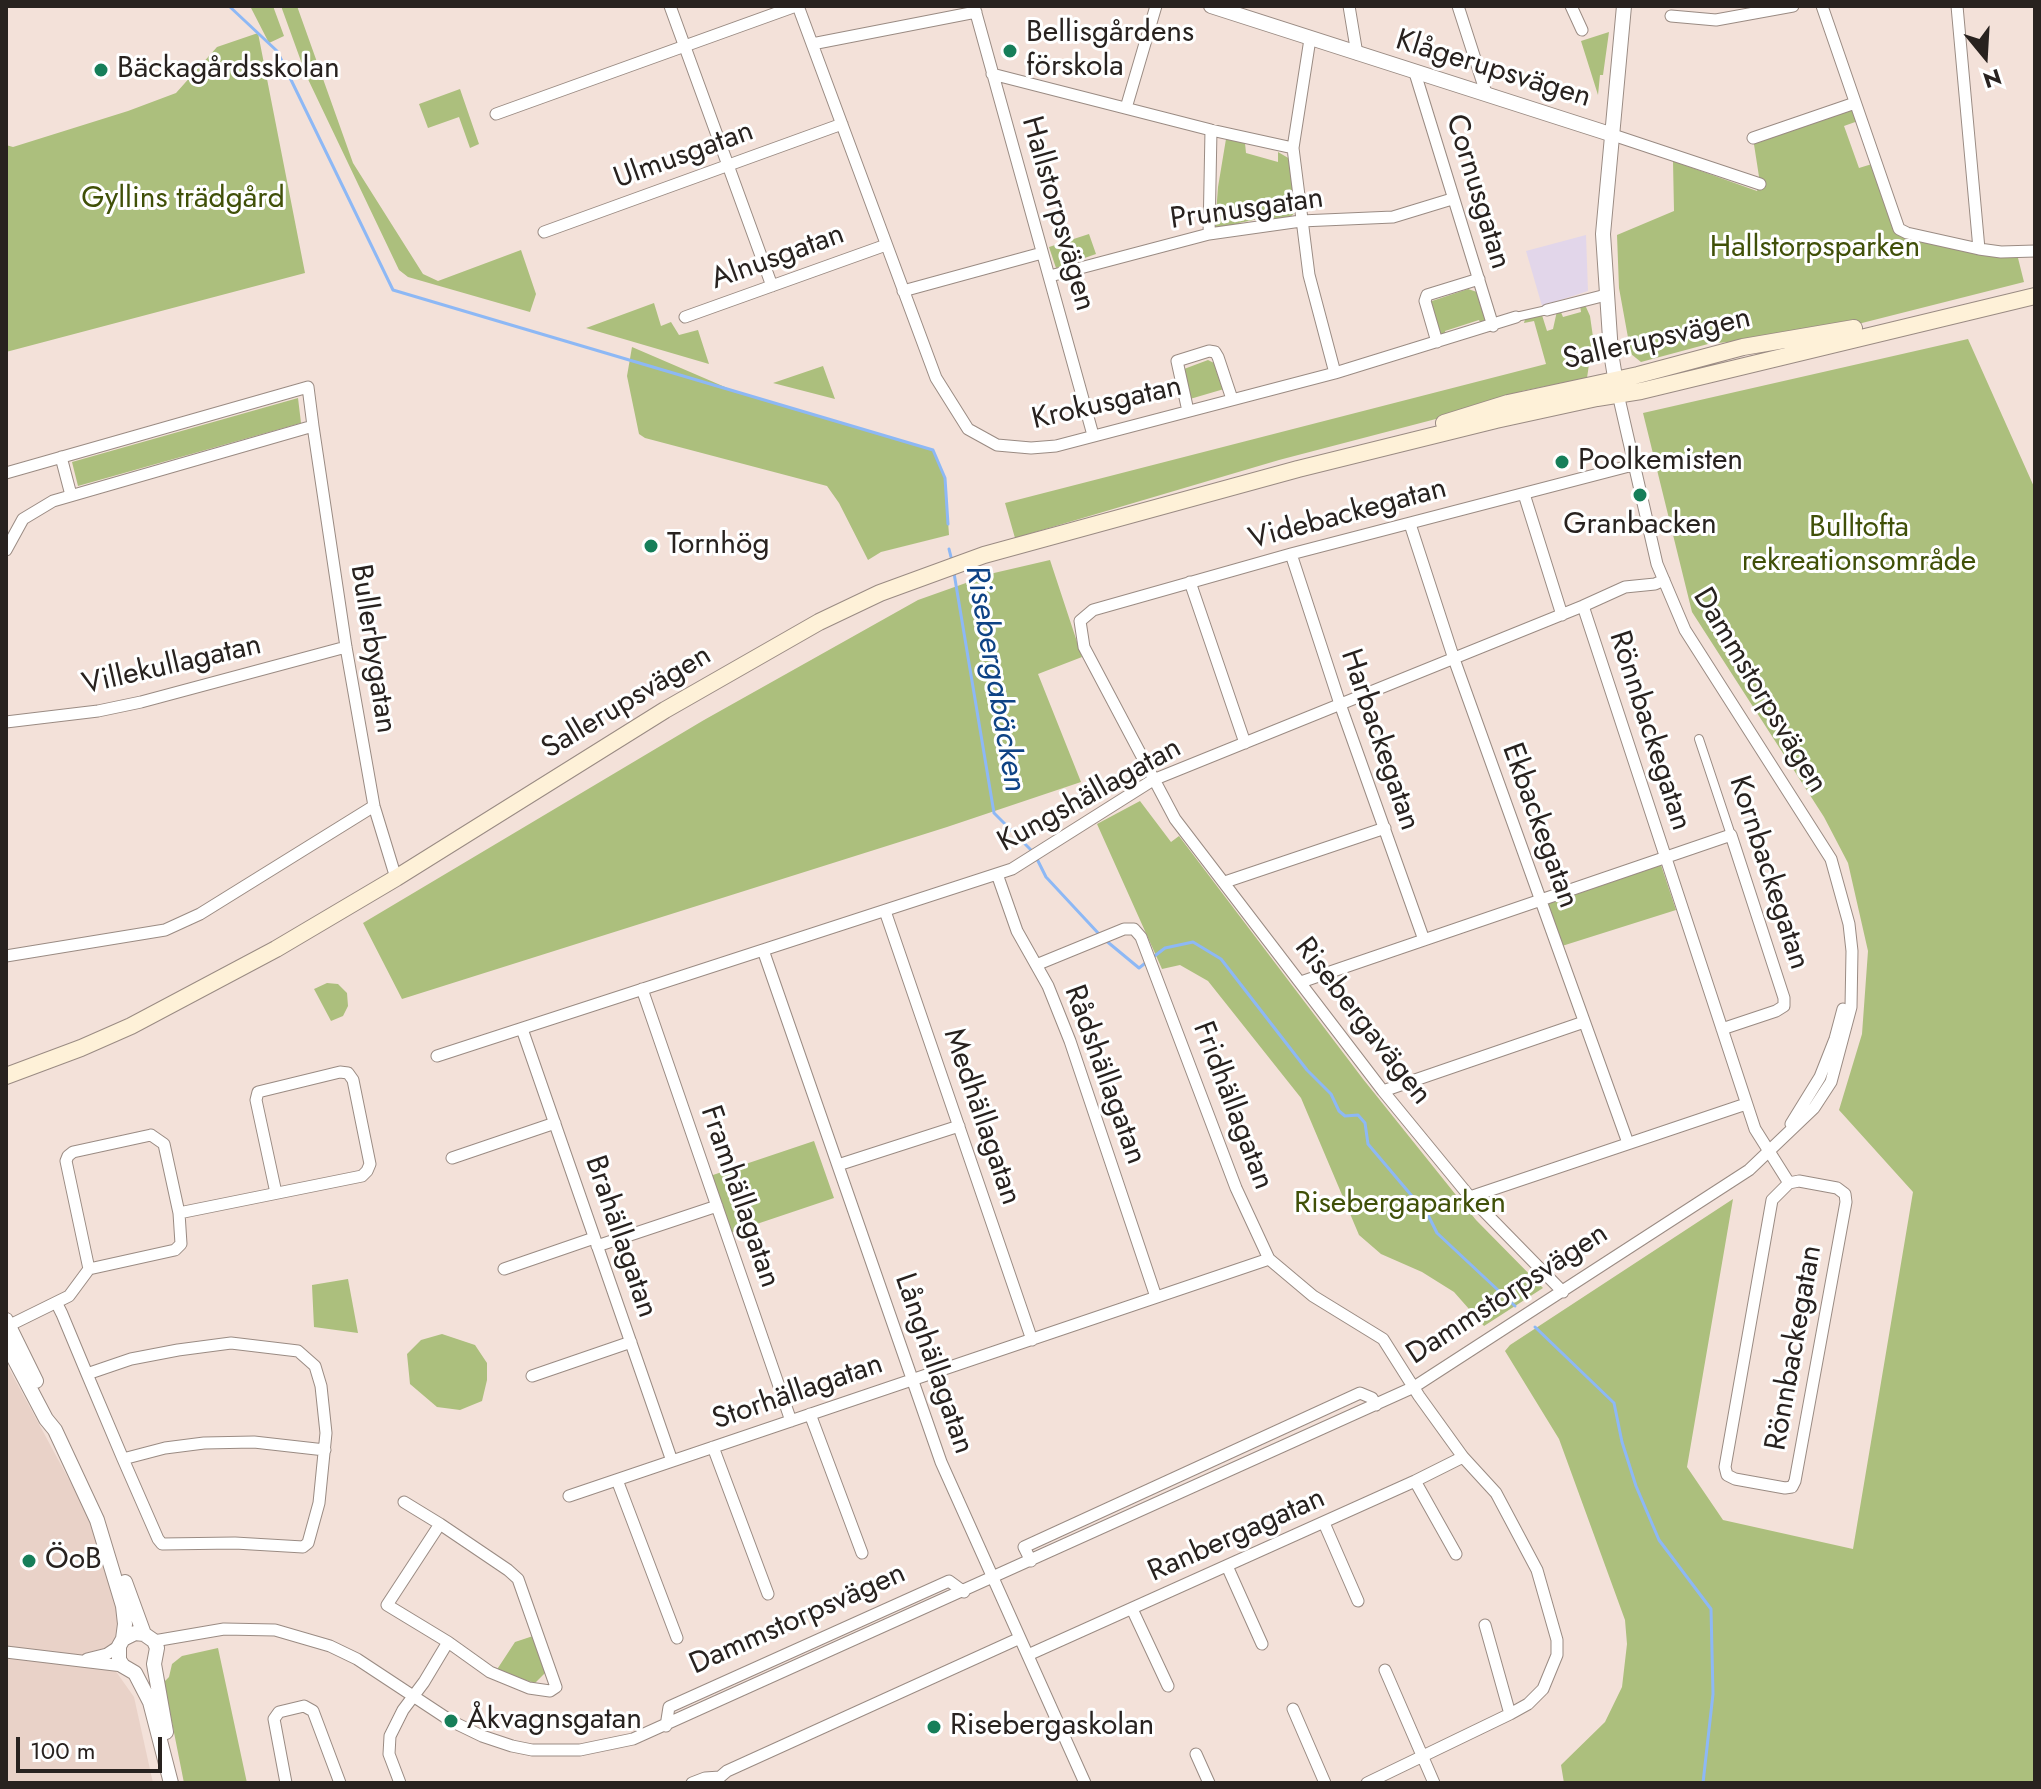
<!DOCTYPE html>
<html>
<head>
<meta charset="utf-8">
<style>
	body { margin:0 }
	#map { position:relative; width:2041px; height:1789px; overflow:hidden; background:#f3e1d9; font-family:Jost,sans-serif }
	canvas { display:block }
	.frame { position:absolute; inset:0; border:8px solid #28221f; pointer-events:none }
	.north { position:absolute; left:1945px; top:16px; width:80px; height:80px; -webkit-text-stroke:6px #fff; paint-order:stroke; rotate:162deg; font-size:22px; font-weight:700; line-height:32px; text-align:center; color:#28221f }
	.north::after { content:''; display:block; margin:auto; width:28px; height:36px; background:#28221f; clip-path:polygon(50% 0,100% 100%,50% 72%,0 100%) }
	.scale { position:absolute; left:16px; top:1737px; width:146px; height:36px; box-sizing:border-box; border:4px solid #28221f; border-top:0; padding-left:10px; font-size:24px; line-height:28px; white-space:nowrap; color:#28221f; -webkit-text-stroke:6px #fff; paint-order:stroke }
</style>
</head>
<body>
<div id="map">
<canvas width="2041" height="1789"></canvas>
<div class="frame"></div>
<div class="north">N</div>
<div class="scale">100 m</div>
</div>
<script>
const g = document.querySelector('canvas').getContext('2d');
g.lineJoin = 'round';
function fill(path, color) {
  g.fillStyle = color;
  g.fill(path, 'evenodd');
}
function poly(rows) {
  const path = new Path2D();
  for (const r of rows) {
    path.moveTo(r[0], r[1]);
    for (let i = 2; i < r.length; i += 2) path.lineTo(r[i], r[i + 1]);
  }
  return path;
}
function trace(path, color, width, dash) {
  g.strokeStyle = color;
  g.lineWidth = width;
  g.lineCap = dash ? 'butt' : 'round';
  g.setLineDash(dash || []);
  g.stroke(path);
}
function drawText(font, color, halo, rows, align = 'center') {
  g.font = font + ' Jost,sans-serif';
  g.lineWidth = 6;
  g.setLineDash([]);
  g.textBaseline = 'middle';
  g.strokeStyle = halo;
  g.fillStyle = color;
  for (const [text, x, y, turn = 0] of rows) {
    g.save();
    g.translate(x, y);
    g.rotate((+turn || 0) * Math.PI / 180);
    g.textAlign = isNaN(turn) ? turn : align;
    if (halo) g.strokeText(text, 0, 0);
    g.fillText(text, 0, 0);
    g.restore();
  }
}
fill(poly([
	[1586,235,1588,291,1542,306,1526,251]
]), '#e2d6ea');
fill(poly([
	[6,1363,94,1526,128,1620,110,1663,134,1697,153,1783,6,1783]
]), '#e9d2c8');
fill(poly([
	[250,6,273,6,284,36,269,43],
	[281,6,297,6,353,163,423,274,438,281,521,250,536,294,530,312,408,277,399,270,306,75],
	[1609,32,1603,75,1600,75,1598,95,1581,41],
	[258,33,305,273,6,352,6,145,13,147,128,111,176,93,217,47],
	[460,89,479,144,470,148,459,117,428,128,419,104],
	[1855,103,1858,121,1844,126,1859,168,1872,164,1897,233,1979,254,2018,258,2024,282,1858,324,1797,335,1708,344,1641,362,1631,354,1619,288,1617,235,1674,211,1673,161,1757,191,1760,183,1753,138],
	[1226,139,1245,143,1246,153,1278,162,1278,152,1290,159,1296,212,1289,218,1274,222,1273,216,1239,223,1239,228,1215,228,1218,187],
	[1089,234,1096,254,1056,268,1049,247],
	[1468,289,1480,293,1487,322,1482,326,1479,320,1445,331,1446,337,1440,338,1429,307,1432,301],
	[654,303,661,326,671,322,679,335,698,330,709,364,586,328],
	[1580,305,1586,307,1590,316,1593,337,1587,378,1522,391,1509,398,1455,414,1279,460,1015,538,1005,503,1546,364,1534,321,1524,323,1526,316,1541,312,1547,331,1553,329,1557,311,1560,310,1563,317,1581,312],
	[1968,339,2035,489,2035,1783,1564,1783,1561,1765,1605,1722,1622,1687,1627,1644,1625,1620,1559,1439,1505,1351,1510,1345,1733,1199,1687,1467,1723,1520,1853,1549,1913,1192,1839,1110,1862,1034,1868,951,1848,863,1824,817,1692,612,1643,413],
	[632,347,732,390,933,450,945,478,949,535,881,552,868,560,839,503,827,486,645,438,639,434,627,376],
	[1208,360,1216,364,1224,389,1190,399,1184,369],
	[823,366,835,399,773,383],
	[298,398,301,423,78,486,72,462],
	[1050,560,1082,657,1038,674,1081,782,947,827,402,999,363,923,704,720,918,600,994,573],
	[1140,801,1171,842,1179,836,1363,1079,1476,1220,1543,1288,1484,1326,1454,1292,1422,1272,1381,1254,1359,1235,1301,1098,1208,981,1180,965,1162,969,1097,824],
	[1661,865,1676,910,1562,946,1548,904],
	[327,983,338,984,347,993,348,1006,343,1016,331,1021,314,989],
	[814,1141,834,1198,727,1234,707,1177],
	[348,1279,358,1333,314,1327,312,1285],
	[442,1334,475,1345,487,1363,487,1380,482,1401,460,1410,437,1407,410,1384,407,1354,421,1340],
	[533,1636,546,1672,535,1683,496,1671,515,1642],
	[218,1648,247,1783,184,1783,164,1682,169,1677,172,1664,182,1656]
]), '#acbf7d');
trace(poly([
	[229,6,277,51,393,290,933,450,945,478,948,524],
	[949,549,952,561],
	[954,573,994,813,1034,853,1046,877,1099,934],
	[1104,939,1139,968,1165,948,1193,942,1221,959,1307,1070,1331,1094,1339,1111,1345,1116,1358,1115,1365,1123,1368,1144,1428,1215,1437,1233,1515,1306],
	[1535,1327,1614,1403,1622,1442,1636,1486,1659,1540,1711,1609,1713,1694,1703,1783]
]), '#8db8f5', 3);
const pedestrian = poly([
	[1516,317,1547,310],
	[1699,739,1731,835]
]);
const minor = poly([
	[670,6,772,286],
	[798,6,936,378,968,429,997,445,1031,448,1056,446,1335,373,1516,317],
	[974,6,1093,435],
	[1349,6,1357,54],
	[1458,6,1486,93],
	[1571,6,1582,30],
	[1822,6,1899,229,1907,233,1979,249,2001,252,2035,251],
	[1957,6,1979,249],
	[1671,16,1716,20,1793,6],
	[1310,39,1293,148,1309,275,1335,373],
	[812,44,976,12],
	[1415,73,1493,326],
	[992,74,1211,130,1293,148],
	[1126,108,1156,6],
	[496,114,796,6],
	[1610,134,1760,184],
	[1753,138,1855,103],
	[544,232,842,124],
	[1209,234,1211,130],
	[1050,276,1209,234,1301,221,1393,217,1452,199],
	[903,291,1042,253],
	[1547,310,1606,295],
	[685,317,886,245],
	[1437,342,1425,301,1427,295,1479,279],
	[1188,411,1177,361,1209,351,1215,352,1218,357,1232,399],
	[61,457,71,495],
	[6,473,308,387,313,426],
	[1524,494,1562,615],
	[1410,524,1454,659,1628,1143],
	[6,550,23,519,53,501,313,426,346,647,374,806,396,878],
	[1291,554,1340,704,1424,940],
	[1190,582,1245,743],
	[1583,606,1755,1129,1789,1183,1772,1200,1725,1467,1727,1475,1735,1479,1785,1488,1792,1487,1795,1481,1846,1202,1845,1194,1837,1188,1799,1181,1789,1183],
	[6,722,98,711,141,702,346,647],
	[997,874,1017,931,1048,986,1070,1041,1156,1297],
	[1225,882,1385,828],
	[885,911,1032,1340],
	[763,950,941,1462,1085,1783],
	[6,956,165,930,200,914,374,806],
	[1036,965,1124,929,1134,929,1141,937,1236,1188,1269,1259,1313,1296,1383,1339,1419,1396,1463,1457,1496,1493,1537,1570,1557,1640,1557,1655,1543,1689,1528,1704,1510,1714,1367,1783],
	[1301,982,1731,835,1784,998,1784,1006,1776,1011,1722,1029],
	[642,989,791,1421],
	[522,1029,672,1461],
	[437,1056,1012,869,1153,780,1583,606,1625,587,1655,584,1664,580],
	[1383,1091,1584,1022],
	[1791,1124,1820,1077,1835,1039,1843,1009],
	[151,1135,164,1144,179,1213,181,1244,175,1250,89,1269,66,1161,68,1156,73,1152,151,1135],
	[452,1158,555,1123],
	[838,1165,959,1126],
	[1470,1197,1746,1104],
	[179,1213,362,1176,367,1171,370,1164,353,1080,348,1073,340,1072,258,1092,256,1100,276,1193],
	[597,1246,717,1206],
	[504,1269,594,1238],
	[1563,1292,1470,1197,1383,1091,1175,819,1084,647,1080,621,1093,610,1291,554,1633,465],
	[57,1304,62,1314,87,1374,123,1459,158,1539,162,1544,235,1543,303,1547,308,1543,319,1503,326,1433,321,1386,315,1366,298,1351,231,1343,178,1350,131,1359,87,1374],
	[6,1327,69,1296,89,1269],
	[532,1376,631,1342],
	[810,1414,862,1553],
	[713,1447,768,1594],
	[123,1459,165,1448,204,1443,254,1442,325,1450],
	[617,1480,677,1638],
	[1415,1481,1456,1554],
	[569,1496,1269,1259],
	[404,1502,440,1524,508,1570,518,1579,556,1687,550,1691,529,1688,490,1672,448,1642,387,1605,440,1524],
	[1324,1523,1358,1601],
	[1031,1561,1024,1547,1360,1393,1372,1398,1376,1405],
	[1227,1566,1262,1644],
	[1132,1609,1168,1686],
	[1485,1625,1510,1714],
	[154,1641,224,1629,275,1630,330,1646,357,1659,451,1721,482,1736,512,1746,532,1750,580,1750,633,1739,1414,1387,1749,1170,1814,1108,1831,1082,1851,1007,1852,951,1849,924,1831,859,1685,630,1657,564,1618,394],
	[6,1652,123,1666],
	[1028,1655,1415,1481,1463,1457],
	[87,1659,107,1654,119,1646],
	[1385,1670,1434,1783],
	[1293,1709,1325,1783],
	[666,1726,669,1707,949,1581,964,1592],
	[1196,1754,1209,1783],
	[286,1783,274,1719,279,1712,304,1706,313,1711,340,1783],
	[400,1783,389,1754,390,1736,403,1710,424,1682,448,1642],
	[692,1783,705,1778,720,1777,727,1771,1020,1638]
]);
const tertiary = poly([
	[1211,6,1610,134],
	[1617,389,1611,353,1603,234,1624,6],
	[6,1320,36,1381],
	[6,1343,46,1419,55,1430,97,1520,123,1606,125,1624,123,1639,119,1646,119,1660,123,1666,135,1673,150,1702,171,1783],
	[125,1582,144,1634],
	[123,1639,135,1633,144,1634,154,1641,157,1648,154,1664,166,1732]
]);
const secondary = poly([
	[1444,423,1508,403,1638,375,1743,347,1854,328],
	[6,1076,81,1048,131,1026,276,949,396,878,665,710,819,622,880,593,984,555,1298,469,1496,420,1597,398,1641,391,2035,296]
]);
trace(pedestrian, '#9a8b83', 10);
trace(minor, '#9a8b83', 13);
trace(tertiary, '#9a8b83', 16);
trace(secondary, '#9a8b83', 18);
trace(pedestrian, '#fff', 8);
trace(minor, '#fff', 11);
trace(tertiary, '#fff', 14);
trace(secondary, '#fef1d8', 16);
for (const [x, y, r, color] of [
	[1010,51,8,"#167e59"],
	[101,70,8,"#167e59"],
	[1562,462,8,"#167e59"],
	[1640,495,8,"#167e59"],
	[651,546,8,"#167e59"],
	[29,1561,8,"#167e59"],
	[451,1721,8,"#167e59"],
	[934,1727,8,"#167e59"]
]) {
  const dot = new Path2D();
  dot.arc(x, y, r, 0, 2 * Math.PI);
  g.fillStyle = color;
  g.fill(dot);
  trace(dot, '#fff', 3);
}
drawText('30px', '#28221f', '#fff', [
	["Bellisgårdens",1026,34],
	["förskola",1026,68],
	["Bäckagårdsskolan",117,70],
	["Poolkemisten",1578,462],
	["Granbacken",1640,526,"center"],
	["Tornhög",667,546],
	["ÖoB",45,1561],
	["Åkvagnsgatan",467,1721],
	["Risebergaskolan",950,1727]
], 'left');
drawText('30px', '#28221f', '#fff', [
	["Klågerupsvägen",1493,70,17],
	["Ulmusgatan",684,156,-20],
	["Cornusgatan",1477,192,73],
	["Prunusgatan",1247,210,-8],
	["Hallstorpsvägen",1057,214,74],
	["Alnusgatan",778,258,-20],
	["Sallerupsvägen",1657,340,-13],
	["Krokusgatan",1107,404,-13],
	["Videbackegatan",1348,515,-15],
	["Bullerbygatan",372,649,81],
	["Villekullagatan",172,666,-13],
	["Dammstorpsvägen",1759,691,59],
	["Sallerupsvägen",627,703,-31],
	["Rönnbackegatan",1649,731,72],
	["Harbackegatan",1379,740,71],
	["Kungshällagatan",1090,796,-29],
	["Ekbackegatan",1539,826,70],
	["Kornbackegatan",1768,873,72],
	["Risebergavägen",1362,1022,52],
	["Rådshällagatan",1104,1075,70],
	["Fridhällagatan",1232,1106,69],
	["Medhällagatan",981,1117,71],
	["Framhällagatan",739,1197,71],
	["Brahällagatan",620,1237,71],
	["Dammstorpsvägen",1508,1295,-33],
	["Rönnbackegatan",1795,1348,-80],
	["Långhällagatan",933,1364,71],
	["Storhällagatan",798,1393,-19],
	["Ranbergagatan",1237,1536,-24],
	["Dammstorpsvägen",798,1620,-24]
]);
drawText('30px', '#405008', '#fff', [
	["Gyllins trädgård",183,200],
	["Hallstorpsparken",1815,249],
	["Bulltofta",1859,529],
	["rekreationsområde",1859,563],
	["Risebergaparken",1400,1205]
]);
drawText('italic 32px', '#0e4385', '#fff', [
	["Risebergabäcken",994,679,80]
]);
</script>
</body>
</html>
